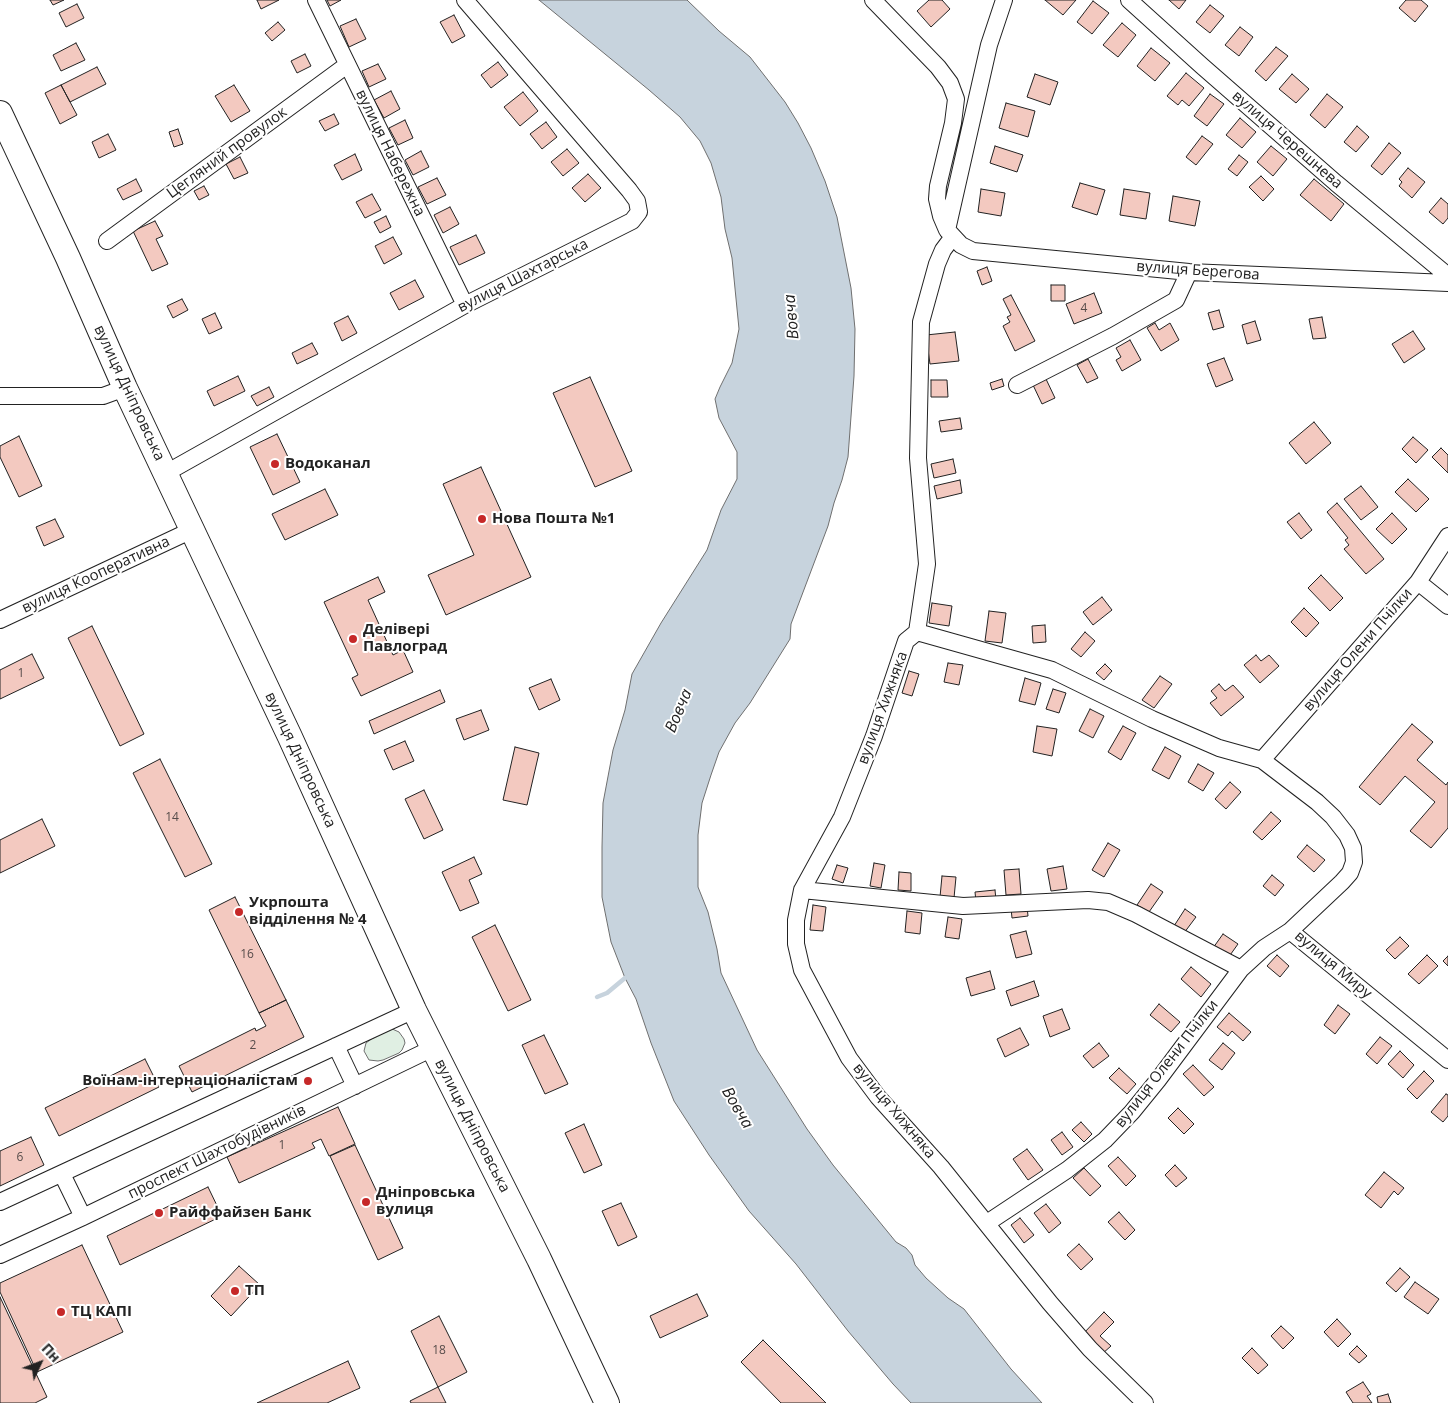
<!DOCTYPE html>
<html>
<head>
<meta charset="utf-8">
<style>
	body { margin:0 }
	#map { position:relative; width:1448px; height:1403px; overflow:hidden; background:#fff; font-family:"Open Sans",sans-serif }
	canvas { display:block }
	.north { position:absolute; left:15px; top:1338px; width:50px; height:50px; -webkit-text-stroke:4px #fff; paint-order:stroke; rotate:47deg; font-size:14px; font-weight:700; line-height:20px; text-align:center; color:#222 }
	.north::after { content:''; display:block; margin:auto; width:18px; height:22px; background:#222; clip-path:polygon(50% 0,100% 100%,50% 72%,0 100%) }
</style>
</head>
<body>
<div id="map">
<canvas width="1448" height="1403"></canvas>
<div class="north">Пн</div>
</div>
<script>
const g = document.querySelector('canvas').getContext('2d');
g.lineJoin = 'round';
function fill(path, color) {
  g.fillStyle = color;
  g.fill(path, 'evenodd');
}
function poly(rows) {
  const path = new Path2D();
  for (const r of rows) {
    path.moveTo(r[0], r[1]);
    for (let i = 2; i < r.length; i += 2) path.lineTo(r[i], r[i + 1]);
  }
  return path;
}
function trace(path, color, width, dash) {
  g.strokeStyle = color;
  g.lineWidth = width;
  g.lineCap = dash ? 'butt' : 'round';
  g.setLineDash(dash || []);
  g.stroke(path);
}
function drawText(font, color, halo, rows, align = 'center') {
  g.font = font + ' "Open Sans",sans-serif';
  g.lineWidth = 4;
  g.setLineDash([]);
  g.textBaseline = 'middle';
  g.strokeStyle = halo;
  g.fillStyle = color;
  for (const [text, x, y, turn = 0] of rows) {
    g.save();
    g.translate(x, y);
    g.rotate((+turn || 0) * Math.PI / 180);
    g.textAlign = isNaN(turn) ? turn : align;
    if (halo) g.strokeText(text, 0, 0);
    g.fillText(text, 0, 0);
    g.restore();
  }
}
const green = poly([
	[390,1028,399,1032,404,1039,405,1043,402,1050,399,1053,383,1060,378,1061,369,1060,364,1051,366,1043,370,1040,390,1028]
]);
fill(green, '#e0efe3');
trace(green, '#6f6f6f', 1);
const water = poly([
	[539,0,687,0,719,31,750,57,785,102,798,123,811,148,825,181,837,217,851,288,855,329,854,376,848,457,842,480,834,503,828,526,791,624,790,639,750,703,735,723,719,752,711,775,702,803,698,835,698,887,708,912,717,949,721,973,757,1050,807,1129,833,1165,896,1242,906,1248,912,1255,915,1265,926,1278,948,1298,964,1309,1011,1369,1042,1403,911,1403,893,1384,848,1331,796,1264,749,1211,709,1155,674,1101,651,1043,636,999,625,978,611,942,602,897,602,847,603,803,613,750,625,710,632,674,661,623,707,550,721,510,737,479,737,452,719,418,715,399,720,387,732,363,739,329,732,258,725,229,721,197,711,163,700,141,680,117,649,90,539,0]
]);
fill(water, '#c7d3dd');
trace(water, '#6f6f6f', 1);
trace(poly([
	[597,997,607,993,625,978]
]), '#c7d3dd', 4.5);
const building = poly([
	[50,0,64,0,53,5,50,0],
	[257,0,279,0,261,9,257,0],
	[327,0,341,0,330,6,327,0],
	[929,0,942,0,950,9,931,27,917,11,929,0],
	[1045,0,1076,0,1063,15,1045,0],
	[1169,0,1186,0,1179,9,1169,0],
	[1406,0,1421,0,1428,6,1415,22,1399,8,1406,0],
	[1093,1,1109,13,1092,34,1077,22,1093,1],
	[77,4,84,18,66,27,59,13,77,4],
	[1210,5,1224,16,1210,33,1196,22,1210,5],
	[454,15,465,36,452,43,440,22,454,15],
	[356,19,366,39,349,47,340,26,356,19],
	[278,22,285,30,272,41,265,33,278,22],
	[1122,23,1136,35,1118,57,1103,45,1122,23],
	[1240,27,1253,37,1239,56,1225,45,1240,27],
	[76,43,85,60,61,71,53,55,76,43],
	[1276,47,1288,56,1266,81,1255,71,1276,47],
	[1151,48,1170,63,1155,81,1137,66,1151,48],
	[305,54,311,66,297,73,291,61,305,54],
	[498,62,508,75,491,88,481,75,498,62],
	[378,64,386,79,369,87,362,71,378,64],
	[97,67,106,84,70,102,61,85,97,67],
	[1186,73,1204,88,1189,106,1182,100,1178,105,1167,96,1186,73],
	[1035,74,1058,82,1050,105,1027,97,1035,74],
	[1292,74,1309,89,1296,103,1279,89,1292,74],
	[61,85,77,115,60,124,45,93,61,85],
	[234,85,250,111,231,122,215,96,234,85],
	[391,91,400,109,384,118,374,100,391,91],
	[523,92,538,111,520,126,504,107,523,92],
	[1210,94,1224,104,1207,126,1194,116,1210,94],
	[1327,94,1343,107,1325,128,1310,115,1327,94],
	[1006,103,1035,111,1028,137,999,128,1006,103],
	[334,114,339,124,325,131,319,121,334,114],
	[1240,118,1256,132,1242,148,1226,135,1240,118],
	[405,120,413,138,398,145,389,128,405,120],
	[546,122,557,137,542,149,530,134,546,122],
	[1357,126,1369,137,1356,152,1344,142,1357,126],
	[178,129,183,144,174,147,169,132,178,129],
	[108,134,116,150,99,158,92,142,108,134],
	[1202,136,1213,144,1196,165,1186,157,1202,136],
	[1389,143,1401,153,1382,175,1371,166,1389,143],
	[995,146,1023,155,1017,172,990,163,995,146],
	[1271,146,1287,159,1273,176,1257,162,1271,146],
	[567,149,579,163,563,176,551,162,567,149],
	[421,151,429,167,413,175,405,160,421,151],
	[355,154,362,170,342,180,334,165,355,154],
	[1239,155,1248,162,1237,176,1228,169,1239,155],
	[240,157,248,173,234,179,226,164,240,157],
	[1408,168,1425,182,1412,198,1399,186,1402,182,1399,179,1408,168],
	[588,174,601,188,585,202,572,188,588,174],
	[1261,176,1274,189,1263,201,1249,187,1261,176],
	[437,178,446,195,427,204,418,187,437,178],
	[136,179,142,191,123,200,117,189,136,179],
	[1314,179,1344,204,1331,221,1300,195,1314,179],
	[1080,183,1105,190,1097,215,1072,207,1080,183],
	[204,186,209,195,199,200,194,191,204,186],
	[981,189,1005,193,1001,216,978,212,981,189],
	[1124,189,1150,193,1146,219,1120,215,1124,189],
	[372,194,381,210,365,218,356,202,372,194],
	[1173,196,1200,201,1195,226,1169,221,1173,196],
	[1441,198,1448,204,1448,218,1443,224,1429,212,1441,198],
	[450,207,459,224,443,233,434,215,450,207],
	[386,216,391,227,380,233,374,222,386,216],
	[155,221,163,236,156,239,168,264,152,271,133,231,155,221],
	[476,235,485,253,459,265,450,247,476,235],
	[393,237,402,254,384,264,375,246,393,237],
	[987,267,992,281,982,285,977,271,987,267],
	[415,280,424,297,399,310,390,293,415,280],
	[1051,285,1065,285,1065,301,1051,301,1051,285],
	[1094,293,1102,313,1074,324,1066,304,1094,293],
	[1011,295,1035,341,1015,351,1003,326,1010,322,1007,317,1011,315,1003,299,1011,295],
	[182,299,188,310,173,318,167,306,182,299],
	[1219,310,1224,327,1213,330,1208,313,1219,310],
	[215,313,222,328,209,334,202,319,215,313],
	[348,316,357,333,342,341,334,323,348,316],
	[1322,317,1326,338,1313,339,1309,319,1322,317],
	[1255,321,1261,340,1247,344,1242,325,1255,321],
	[1155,323,1159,330,1170,323,1179,340,1161,351,1147,328,1155,323],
	[1413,331,1425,349,1404,363,1392,344,1413,331],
	[955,332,959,361,930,364,926,335,955,332],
	[1130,340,1141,360,1122,371,1116,360,1121,357,1116,348,1130,340],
	[312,343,318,354,297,364,292,353,312,343],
	[1224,358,1233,380,1216,387,1207,364,1224,358],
	[1088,359,1098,378,1087,383,1077,365,1088,359],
	[238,376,245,391,214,406,207,391,238,376],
	[590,377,632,471,595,487,553,393,590,377],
	[1002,379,1004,386,992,390,990,383,1002,379],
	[1046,379,1055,398,1042,404,1033,385,1046,379],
	[931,380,947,380,948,397,931,397,931,380],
	[269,387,274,397,257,406,251,396,269,387],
	[960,418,962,429,941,432,939,421,960,418],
	[1314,422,1331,443,1306,464,1289,443,1314,422],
	[277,434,300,482,273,495,250,447,277,434],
	[19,436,42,486,19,497,0,457,0,446,19,436],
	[1413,437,1428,450,1416,463,1402,449,1413,437],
	[1441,448,1448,455,1448,473,1432,457,1441,448],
	[953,459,956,473,934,478,931,464,953,459],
	[481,467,531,577,446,615,428,575,474,555,443,484,481,467],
	[1408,479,1429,499,1416,512,1395,492,1408,479],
	[960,480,962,493,937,499,934,486,960,480],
	[1361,486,1378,507,1361,520,1344,499,1361,486],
	[325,489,338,515,285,540,272,514,325,489],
	[1337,503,1384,559,1366,574,1344,549,1349,545,1345,540,1348,538,1327,512,1337,503],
	[1299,513,1312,530,1301,539,1287,522,1299,513],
	[1392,513,1407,529,1392,544,1376,529,1392,513],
	[55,519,64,537,44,546,36,527,55,519],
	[1321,575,1343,598,1330,611,1308,588,1321,575],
	[378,577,385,592,368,600,393,655,403,650,413,672,361,696,352,678,358,675,324,602,378,577],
	[1102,597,1112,610,1093,625,1083,612,1102,597],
	[932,603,952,606,949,626,929,623,932,603],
	[1304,608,1319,623,1306,637,1291,622,1304,608],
	[989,611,1006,613,1002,643,985,641,989,611],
	[1045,625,1046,642,1033,643,1032,626,1045,625],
	[92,626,144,734,120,746,68,638,92,626],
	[1085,632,1095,641,1081,657,1071,649,1085,632],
	[32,654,44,678,0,699,0,670,32,654],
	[1256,655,1261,661,1269,655,1279,666,1260,683,1244,665,1256,655],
	[948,663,963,665,959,685,944,682,948,663],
	[1105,664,1112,671,1104,680,1096,673,1105,664],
	[909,671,919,674,912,696,902,693,909,671],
	[1160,676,1172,684,1154,708,1142,700,1160,676],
	[1025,678,1041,683,1035,705,1019,701,1025,678],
	[551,679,560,700,539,710,529,688,551,679],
	[1219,684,1225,691,1233,685,1244,697,1221,716,1210,703,1217,698,1211,691,1219,684],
	[1053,689,1066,693,1059,713,1046,709,1053,689],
	[440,690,445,702,374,734,369,721,440,690],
	[1090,709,1104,716,1093,738,1079,731,1090,709],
	[481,710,489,730,464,740,456,719,481,710],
	[1412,724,1433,742,1417,760,1446,785,1448,782,1448,828,1431,848,1410,831,1435,802,1405,776,1380,805,1359,787,1412,724],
	[1037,726,1057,729,1052,756,1033,752,1037,726],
	[1123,726,1136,733,1121,760,1108,752,1123,726],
	[405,741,414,761,393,770,384,750,405,741],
	[515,747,539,753,527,805,503,800,515,747],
	[1165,747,1181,756,1169,779,1152,770,1165,747],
	[160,759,212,864,185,877,133,773,160,759],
	[1198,764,1214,773,1203,791,1188,782,1198,764],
	[1230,782,1241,792,1226,809,1215,799,1230,782],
	[424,790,443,830,424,839,405,799,424,790],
	[1271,812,1281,821,1262,840,1253,832,1271,812],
	[42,819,55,846,0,873,0,840,42,819],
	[1108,843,1120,850,1104,877,1092,870,1108,843],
	[1307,845,1325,860,1314,872,1297,857,1307,845],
	[474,857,482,874,469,880,479,903,460,911,442,872,474,857],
	[874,863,885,865,881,888,870,886,874,863],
	[837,865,848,868,843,883,832,879,837,865],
	[1063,866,1067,889,1051,891,1047,869,1063,866],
	[1019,869,1021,894,1006,895,1004,870,1019,869],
	[899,872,911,873,911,891,898,890,899,872],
	[1272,875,1284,885,1275,896,1263,886,1272,875],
	[942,876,956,877,954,898,940,897,942,876],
	[1151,884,1163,892,1149,912,1137,905,1151,884],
	[995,890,996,900,976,902,975,892,995,890],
	[235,897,286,1000,259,1013,209,910,235,897],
	[813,905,826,907,823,931,810,930,813,905],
	[1027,906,1028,916,1012,918,1011,908,1027,906],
	[1185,909,1196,917,1184,933,1174,926,1185,909],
	[907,911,922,913,920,934,905,932,907,911],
	[948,917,962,919,959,939,945,937,948,917],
	[495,925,531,1000,508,1011,472,937,495,925],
	[1026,931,1032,954,1016,958,1010,935,1026,931],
	[1223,934,1238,944,1228,958,1213,948,1223,934],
	[1400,937,1409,946,1395,959,1386,950,1400,937],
	[1277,955,1289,966,1280,977,1267,966,1277,955],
	[1427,955,1438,966,1419,984,1408,974,1427,955],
	[1448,956,1448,966,1443,961,1448,956],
	[1191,967,1211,984,1201,997,1181,979,1191,967],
	[990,971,995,989,971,996,966,978,990,971],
	[1034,981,1039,996,1011,1006,1006,991,1034,981],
	[286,1000,304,1037,192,1092,179,1066,255,1028,256,1031,266,1026,259,1013,286,1000],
	[1159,1004,1180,1022,1171,1032,1150,1015,1159,1004],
	[1338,1005,1350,1014,1335,1034,1324,1025,1338,1005],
	[1062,1009,1070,1029,1050,1037,1043,1016,1062,1009],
	[1229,1013,1251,1032,1243,1041,1232,1031,1228,1036,1217,1027,1229,1013],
	[1020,1028,1029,1045,1005,1057,997,1039,1020,1028],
	[544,1035,568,1084,545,1094,522,1045,544,1035],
	[1380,1037,1392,1046,1377,1064,1366,1054,1380,1037],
	[1099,1043,1109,1056,1093,1068,1083,1056,1099,1043],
	[1223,1043,1235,1053,1222,1070,1209,1060,1223,1043],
	[1400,1051,1414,1065,1403,1078,1388,1064,1400,1051],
	[145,1059,159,1087,59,1136,45,1108,145,1059],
	[1193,1065,1214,1087,1204,1096,1183,1074,1193,1065],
	[1119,1068,1136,1084,1127,1094,1109,1078,1119,1068],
	[1424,1071,1434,1081,1417,1099,1407,1089,1424,1071],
	[1446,1094,1448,1095,1448,1116,1443,1122,1431,1112,1446,1094],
	[338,1107,355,1144,329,1156,321,1139,312,1143,315,1148,239,1183,227,1157,338,1107],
	[1178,1108,1194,1124,1184,1134,1168,1118,1178,1108],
	[1081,1122,1092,1134,1084,1142,1072,1130,1081,1122],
	[584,1124,602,1165,584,1173,565,1133,584,1124],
	[1062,1132,1073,1147,1062,1155,1051,1140,1062,1132],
	[31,1137,44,1165,0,1186,0,1151,31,1137],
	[355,1145,403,1248,378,1260,330,1156,355,1145],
	[1027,1149,1043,1170,1028,1180,1013,1159,1027,1149],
	[1118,1157,1136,1176,1126,1186,1108,1166,1118,1157],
	[1175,1165,1187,1178,1176,1187,1165,1175,1175,1165],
	[1084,1168,1101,1186,1090,1196,1073,1178,1084,1168],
	[1384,1172,1404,1188,1398,1195,1394,1191,1381,1208,1365,1195,1384,1172],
	[208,1187,222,1216,120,1265,107,1236,208,1187],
	[621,1203,637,1237,618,1246,602,1211,621,1203],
	[1046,1204,1061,1223,1049,1233,1034,1213,1046,1204],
	[1119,1212,1135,1230,1125,1240,1108,1222,1119,1212],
	[1020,1218,1034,1235,1024,1243,1011,1225,1020,1218],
	[1079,1244,1093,1259,1081,1270,1067,1255,1079,1244],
	[82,1245,123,1332,37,1372,0,1292,0,1283,82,1245],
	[239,1266,260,1285,231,1316,211,1296,239,1266],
	[1400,1268,1410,1277,1396,1292,1386,1283,1400,1268],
	[1415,1282,1439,1299,1428,1314,1404,1297,1415,1282],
	[697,1294,708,1316,660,1338,650,1316,697,1294],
	[0,1297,47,1397,35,1403,0,1403,0,1297],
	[1104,1312,1114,1322,1100,1336,1111,1346,1102,1354,1082,1335,1104,1312],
	[439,1316,467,1372,438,1387,411,1331,439,1316],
	[1337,1319,1351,1334,1338,1347,1324,1332,1337,1319],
	[1281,1326,1294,1338,1283,1349,1271,1336,1281,1326],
	[763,1340,826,1403,781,1403,741,1362,763,1340],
	[1357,1346,1367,1356,1359,1363,1349,1354,1357,1346],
	[1252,1348,1268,1365,1258,1374,1242,1358,1252,1348],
	[348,1361,360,1388,327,1403,257,1403,348,1361],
	[1363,1382,1371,1394,1367,1396,1372,1403,1353,1403,1346,1392,1363,1382],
	[438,1387,446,1403,411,1403,410,1401,438,1387],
	[1388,1394,1391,1403,1378,1403,1377,1397,1388,1394]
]);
fill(building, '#f3c9c0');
trace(building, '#222', 1);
const minor = poly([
	[316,0,465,305],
	[873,0,938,67,950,83,956,99,953,123,938,186,937,199,941,216,947,230],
	[1004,0,989,45,947,230,961,245,973,251,1189,272,1448,283],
	[1129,0,1202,66,1336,183,1448,276],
	[107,241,347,65],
	[1017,385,1113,336,1176,300,1189,272],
	[0,396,103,396,125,388],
	[166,473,465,305,632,221,639,212,637,201,629,190,465,0],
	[1418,582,1448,606],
	[0,620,192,530],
	[917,632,906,641,874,736,842,817,802,890,796,920,796,944,802,970,849,1058,878,1097,941,1167,1050,1303,1090,1349,1145,1403],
	[917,632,1052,670,1152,719,1219,748,1262,760,1317,802,1333,817,1347,835,1353,848,1354,862,1350,873,1342,882,1290,931,1448,1060],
	[917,632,927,564,918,458,921,322,937,264,943,250,952,238],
	[1262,760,1418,582,1448,536],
	[802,890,963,906,1088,900,1108,902,1136,914,1241,969],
	[336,1046,355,1086],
	[62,1174,83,1217],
	[0,1202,414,1010],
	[987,1223,1067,1170,1105,1140,1132,1112,1158,1080,1241,969,1264,948,1290,931],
	[0,1255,83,1217,433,1048]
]);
const highway = poly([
	[0,113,68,258,125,388,290,737,414,1010,539,1259,607,1403]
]);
trace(minor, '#222', 18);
trace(highway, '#222', 26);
trace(minor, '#fff', 16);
trace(highway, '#fff', 24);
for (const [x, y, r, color] of [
	[275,464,5,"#c62828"],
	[482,519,5,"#c62828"],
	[353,639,5,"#c62828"],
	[239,912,5,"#c62828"],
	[308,1081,5,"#c62828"],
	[366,1202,5,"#c62828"],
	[159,1213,5,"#c62828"],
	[235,1291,5,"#c62828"],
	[61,1312,5,"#c62828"]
]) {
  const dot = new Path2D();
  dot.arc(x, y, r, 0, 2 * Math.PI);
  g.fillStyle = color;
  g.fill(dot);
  trace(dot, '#fff', 2);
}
drawText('12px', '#564c4a', null, [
	["4",1084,309],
	["1",21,674],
	["14",172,818],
	["16",247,955],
	["2",253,1046],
	["1",282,1146],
	["6",20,1158],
	["18",439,1351]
]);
drawText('15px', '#222', '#fff', [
	["вулиця Черешнева",1287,140,41],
	["Цегляний провулок",227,153,-36],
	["вулиця Набережна",390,153,64],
	["вулиця Берегова",1198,271,4],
	["вулиця Шахтарська",523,276,-27],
	["вулиця Дніпровська",129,393,65],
	["вулиця Кооперативна",96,575,-25],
	["вулиця Олени Пчілки",1358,650,-49],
	["вулиця Хижняка",883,708,-70],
	["вулиця Дніпровська",300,760,65],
	["вулиця Миру",1333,965,40],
	["вулиця Олени Пчілки",1167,1064,-52],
	["вулиця Хижняка",894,1111,50],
	["вулиця Дніпровська",472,1126,63],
	["проспект Шахтобудівників",217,1152,-26]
]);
drawText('bold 15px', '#222', '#fff', [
	["Водоканал",285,464],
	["Нова Пошта №1",492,519],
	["Делівері",363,630],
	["Павлоград",363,647],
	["Укрпошта",249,903],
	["відділення № 4",249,920],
	["Воїнам-інтернаціоналістам",298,1081,"right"],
	["Дніпровська",376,1193],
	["вулиця",376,1210],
	["Райффайзен Банк",169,1213],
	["ТП",245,1291],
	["ТЦ КАПІ",71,1312]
], 'left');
drawText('italic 16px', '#222', '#fff', [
	["Вовча",792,317,-95],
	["Вовча",679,711,-67],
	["Вовча",737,1108,59]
]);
</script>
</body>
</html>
